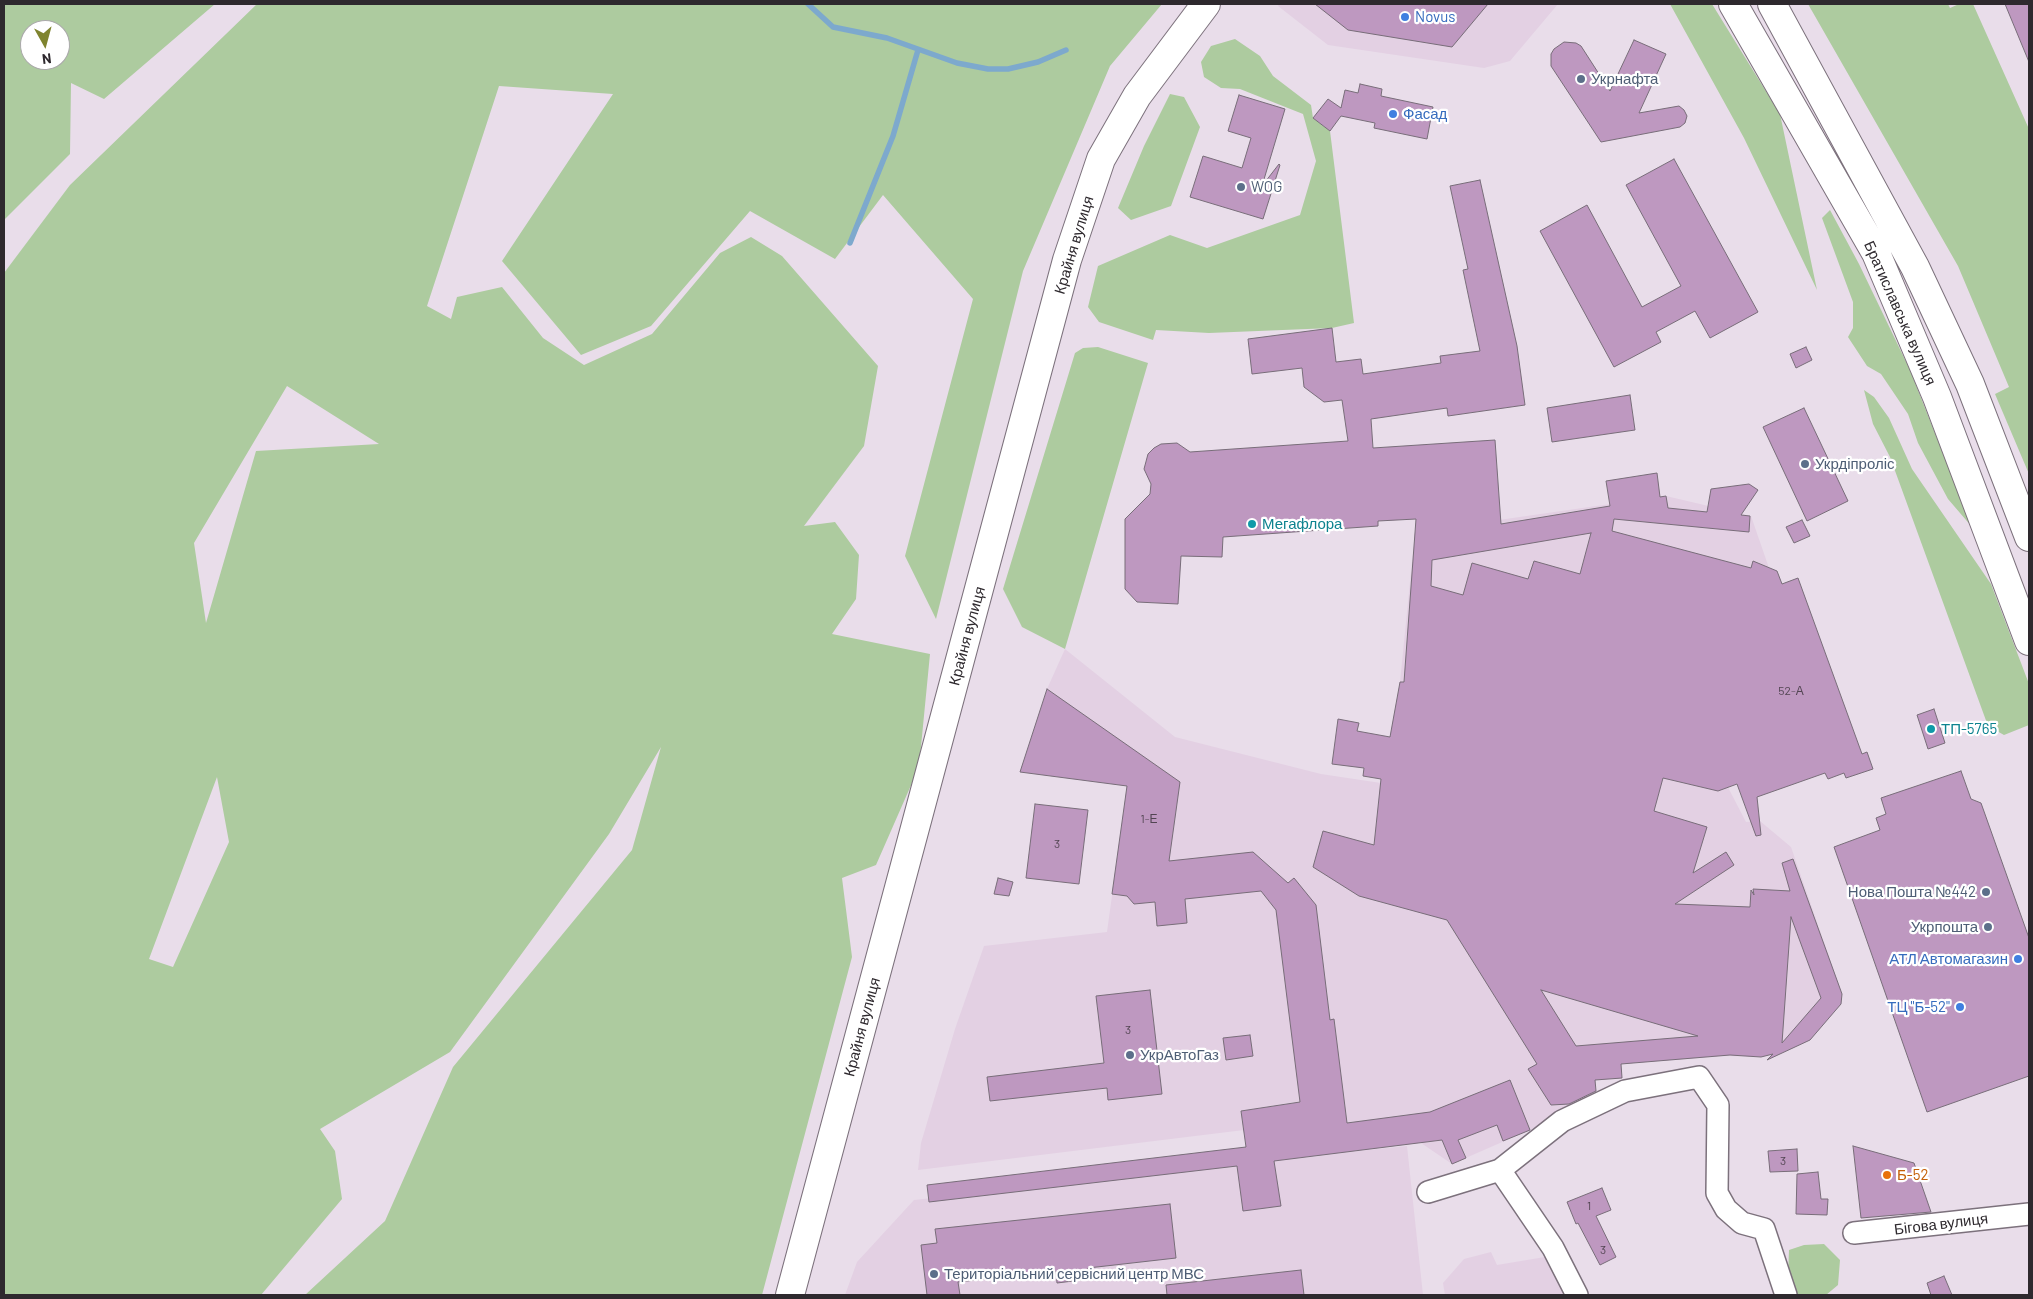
<!DOCTYPE html>
<html>
<head>
<meta charset="utf-8">
<style>
	body { margin:0 }
	#map { position:relative; width:2033px; height:1299px; overflow:hidden; background:#e9ddea; font-family:Barlow,sans-serif }
	canvas { display:block }
	.frame { position:absolute; inset:0; border:5px solid #2e292e; pointer-events:none }
	.north { position:absolute; left:20px; top:20px; width:50px; height:50px; box-sizing:border-box; background:#fff; border:1px solid #aba9ab; border-radius:50%; rotate:173deg; font-size:14px; font-weight:700; line-height:20px; text-align:center; color:#2e292e }
	.north::after { content:''; display:block; margin:auto; width:18px; height:22px; background:#7f842f; clip-path:polygon(50% 0,100% 100%,50% 72%,0 100%) }
</style>
</head>
<body>
<div id="map">
<canvas width="2033" height="1299"></canvas>
<div class="frame"></div>
<div class="north">N</div>
</div>
<script>
const g = document.querySelector('canvas').getContext('2d');
g.lineJoin = 'round';
function fill(path, color) {
  g.fillStyle = color;
  g.fill(path, 'evenodd');
}
function poly(rows) {
  const path = new Path2D();
  for (const r of rows) {
    path.moveTo(r[0], r[1]);
    for (let i = 2; i < r.length; i += 2) path.lineTo(r[i], r[i + 1]);
  }
  return path;
}
function trace(path, color, width, dash) {
  g.strokeStyle = color;
  g.lineWidth = width;
  g.lineCap = dash ? 'butt' : 'round';
  g.setLineDash(dash || []);
  g.stroke(path);
}
function drawText(font, color, halo, rows, align = 'center') {
  g.font = font + ' Barlow,sans-serif';
  g.lineWidth = 4.5;
  g.setLineDash([]);
  g.textBaseline = 'middle';
  g.strokeStyle = halo;
  g.fillStyle = color;
  for (const [text, x, y, turn = 0] of rows) {
    g.save();
    g.translate(x, y);
    g.rotate((+turn || 0) * Math.PI / 180);
    g.textAlign = isNaN(turn) ? turn : align;
    if (halo) g.strokeText(text, 0, 0);
    g.fillText(text, 0, 0);
    g.restore();
  }
}
fill(poly([
	[1279,4,1558,4,1510,61,1484,68,1328,45,1278,6],
	[1666,496,1751,516,1769,568,1719,770,1746,822,1760,821,1791,847,1842,994,1841,1004,1810,1040,1761,1057,1726,1056,1621,1064,1622,1078,1595,1080,1596,1101,1452,1164,1421,1143,1347,1152,1407,1146,1423,1295,845,1295,857,1262,914,1200,1319,1156,1314,1099,1241,1111,1244,1130,918,1170,921,1143,955,1029,984,946,1107,932,1127,786,1020,772,1047,689,1065,649,1175,737,1321,774,1381,783,1400,682,1415,532],
	[1491,1252,1497,1265,1545,1257,1564,1295,1445,1295,1443,1283,1464,1259]
]), '#e3d0e3');
fill(poly([
	[4,4,215,4,104,99,71,83,70,154,4,220],
	[30,30,60,30,60,60,30,60],
	[257,4,1162,4,1110,66,1023,271,936,619,905,556,973,299,883,195,835,259,750,211,651,326,581,355,502,261,613,94,499,86,427,306,451,319,457,297,502,287,543,338,584,365,652,334,720,253,751,237,782,256,878,366,864,446,804,526,835,522,859,555,856,599,832,634,930,654,919,767,876,865,842,878,852,957,762,1295,305,1295,385,1221,453,1067,632,850,661,747,609,834,450,1052,320,1129,335,1151,342,1199,261,1295,4,1295,4,273,70,185],
	[287,386,379,444,256,451,206,623,194,543],
	[217,777,229,842,173,967,149,959],
	[1670,4,1712,4,1780,114,1817,290,1744,138],
	[1808,4,1948,4,1950,8,1959,4,1973,4,2029,129,2029,474,1995,394,2009,387,1958,266],
	[1235,39,1260,56,1273,76,1311,105,1313,118,1330,131,1354,323,1332,328,1209,333,1156,330,1153,340,1099,322,1088,307,1098,266,1170,235,1207,248,1300,215,1316,161,1303,114,1240,89,1221,88,1204,77,1201,62,1211,46],
	[1170,94,1184,97,1200,127,1171,206,1131,220,1118,208,1144,146],
	[1830,210,1859,264,1910,370,1972,527,1948,499,1918,443,1908,414,1881,374,1867,366,1848,337,1853,328,1853,302,1822,218],
	[1098,347,1148,363,1065,649,1022,627,1003,589,1075,353,1083,348],
	[1864,390,1874,397,1889,418,1912,469,1991,584,2029,684,2029,725,2004,735,1988,726,1890,457,1873,424],
	[1824,1244,1840,1260,1838,1285,1826,1295,1798,1295,1788,1276,1789,1250,1804,1245]
]), '#adcb9f');
trace(poly([
	[808,4,833,27,887,38,957,63,988,69,1008,69,1038,62,1066,50],
	[850,243,893,136,918,50]
]), '#7da9cd', 5.5);
const building = poly([
	[1315,4,1488,4,1452,47,1348,30,1315,4],
	[2005,4,2029,4,2029,62,2005,4],
	[1634,40,1666,54,1639,113,1679,106,1684,110,1687,116,1685,123,1680,127,1601,142,1551,66,1551,54,1554,49,1564,42,1576,43,1581,46,1610,91,1634,40],
	[1360,84,1382,89,1381,96,1433,107,1427,139,1374,128,1375,123,1341,116,1330,131,1313,118,1328,99,1341,108,1345,90,1358,93,1360,84],
	[1239,95,1285,109,1262,186,1279,164,1280,165,1263,219,1190,197,1203,156,1242,168,1251,138,1228,131,1239,95],
	[1674,159,1758,312,1710,338,1695,311,1656,332,1661,342,1614,367,1540,231,1587,205,1642,307,1681,286,1626,185,1674,159],
	[1480,180,1517,346,1525,405,1448,416,1447,408,1371,419,1373,448,1495,440,1501,524,1610,506,1606,481,1657,473,1660,497,1666,496,1668,508,1707,512,1711,489,1749,484,1758,490,1741,515,1750,516,1749,532,1614,519,1612,531,1751,568,1753,561,1777,571,1782,584,1798,578,1862,754,1867,752,1873,769,1846,778,1844,773,1828,779,1825,773,1757,797,1761,835,1756,836,1737,784,1718,791,1663,778,1654,811,1707,827,1693,873,1726,852,1734,865,1675,904,1750,907,1751,890,1754,895,1753,889,1790,891,1782,863,1793,859,1842,994,1841,1004,1810,1040,1767,1060,1773,1054,1761,1057,1730,1055,1621,1064,1622,1078,1595,1080,1596,1091,1569,1104,1551,1105,1528,1069,1537,1064,1447,920,1359,896,1313,867,1323,831,1374,845,1381,779,1363,776,1364,768,1332,764,1338,719,1359,723,1357,731,1390,737,1400,682,1404,682,1416,519,1378,521,1378,526,1223,537,1222,557,1181,556,1178,604,1137,602,1125,589,1125,519,1150,494,1151,484,1144,469,1148,454,1154,448,1161,444,1177,443,1190,452,1348,441,1342,400,1324,402,1304,387,1302,368,1252,374,1248,339,1332,328,1336,362,1361,359,1363,374,1441,363,1440,356,1480,351,1463,270,1468,269,1450,186,1480,180],
	[1591,533,1580,574,1534,561,1528,579,1472,563,1463,595,1431,586,1432,560,1591,533],
	[1791,917,1821,998,1782,1043,1791,917],
	[1541,990,1698,1036,1576,1046,1541,990],
	[1806,347,1812,360,1796,368,1790,354,1806,347],
	[1630,395,1635,430,1552,442,1547,408,1630,395],
	[1804,408,1848,501,1807,521,1763,427,1804,408],
	[1802,520,1810,536,1794,543,1786,527,1802,520],
	[1047,689,1180,782,1169,861,1253,852,1288,883,1294,878,1316,905,1330,1020,1334,1019,1347,1123,1430,1112,1510,1080,1530,1130,1503,1141,1497,1125,1458,1140,1466,1158,1452,1164,1442,1140,1274,1161,1281,1206,1243,1211,1237,1166,929,1202,927,1185,1246,1147,1241,1111,1300,1102,1276,910,1261,891,1185,899,1187,923,1157,926,1155,902,1134,904,1127,896,1112,894,1127,786,1020,772,1047,689],
	[1934,709,1945,743,1928,749,1917,715,1934,709],
	[1961,771,1971,799,1981,803,2029,938,2029,1076,1927,1112,1834,847,1880,830,1876,818,1886,814,1881,798,1961,771],
	[1035,804,1088,810,1079,884,1026,878,1035,804],
	[998,878,1013,882,1009,896,994,894,998,878],
	[1150,990,1162,1094,1108,1100,1107,1088,990,1101,987,1077,1104,1063,1096,996,1150,990],
	[1250,1035,1253,1056,1226,1060,1223,1038,1250,1035],
	[1853,1146,1914,1163,1931,1212,1861,1218,1853,1146],
	[1797,1149,1798,1171,1770,1172,1768,1151,1797,1149],
	[1818,1172,1821,1199,1828,1199,1827,1215,1796,1214,1797,1174,1818,1172],
	[1602,1188,1611,1210,1596,1216,1616,1257,1600,1265,1578,1223,1576,1224,1567,1202,1602,1188],
	[1170,1204,1176,1258,1088,1268,1089,1279,1057,1283,1056,1271,958,1282,960,1295,927,1295,921,1245,937,1243,935,1229,1170,1204],
	[1301,1270,1304,1295,1167,1295,1166,1285,1301,1270],
	[1944,1276,1952,1295,1931,1295,1927,1283,1944,1276]
]);
fill(building, '#be98c0');
trace(building, '#786d79', 1);
const street = poly([
	[1500,1170,1553,1248,1577,1295],
	[1428,1192,1500,1170,1562,1121,1625,1091,1699,1077,1718,1105,1717,1193,1726,1209,1742,1223,1764,1229,1786,1295],
	[1854,1233,2029,1214]
]);
const secondary = poly([
	[790,1295,1067,260,1101,159,1137,96,1206,4]
]);
const primary = poly([
	[1733,4,1876,253,1937,397,2029,641],
	[1772,4,1915,267,1970,384,2029,537]
]);
trace(street, '#7c717c', 24);
trace(secondary, '#7c717c', 30);
trace(primary, '#7c717c', 30);
trace(street, '#fff', 21);
trace(secondary, '#fff', 28);
trace(primary, '#fff', 28);
for (const [x, y, r, color] of [
	[1405,17,5,"#3f7fe0"],
	[1581,79,5,"#5c6f8a"],
	[1393,114,5,"#3f7fe0"],
	[1241,187,5,"#5c6f8a"],
	[1805,464,5,"#5c6f8a"],
	[1252,524,5,"#0f9aa8"],
	[1931,729,5,"#0f9aa8"],
	[1986,892,5,"#5c6f8a"],
	[1988,927,5,"#5c6f8a"],
	[2018,959,5,"#3f7fe0"],
	[1960,1007,5,"#3f7fe0"],
	[1130,1055,5,"#5c6f8a"],
	[1887,1175,5,"#e8710a"],
	[934,1274,5,"#5c6f8a"]
]) {
  const dot = new Path2D();
  dot.arc(x, y, r, 0, 2 * Math.PI);
  g.fillStyle = color;
  g.fill(dot);
  trace(dot, '#fff', 2);
}
drawText('12px', '#524552', null, [
	["52-А",1791,691],
	["1-Е",1149,819],
	["3",1057,844],
	["3",1128,1030],
	["3",1783,1161],
	["1",1589,1206],
	["3",1603,1250]
]);
drawText('15px', '#366cbe', '#fff', [
	["Novus",1415,17],
	["Фасад",1403,114],
	["АТЛ Автомагазин",2008,959,"right"],
	["ТЦ \"Б-52\"",1950,1007,"right"]
], 'left');
drawText('15px', '#4e5e75', '#fff', [
	["Укрнафта",1591,79],
	["WOG",1251,187],
	["Укрдіпроліс",1815,464],
	["Нова Пошта №442",1976,892,"right"],
	["Укрпошта",1978,927,"right"],
	["УкрАвтоГаз",1140,1055],
	["Територіальний сервісний центр МВС",944,1274]
], 'left');
drawText('15px', '#2e292e', '#fff', [
	["Крайня вулиця",1074,245,-73],
	["Братиславська вулиця",1900,313,66],
	["Крайня вулиця",967,636,-75],
	["Крайня вулиця",862,1027,-75],
	["Бігова вулиця",1941,1224,-7]
]);
drawText('15px', '#0d838f', '#fff', [
	["Мегафлора",1262,524],
	["ТП-5765",1941,729]
], 'left');
drawText('15px', '#c56008', '#fff', [
	["Б-52",1897,1175]
], 'left');
</script>
</body>
</html>
